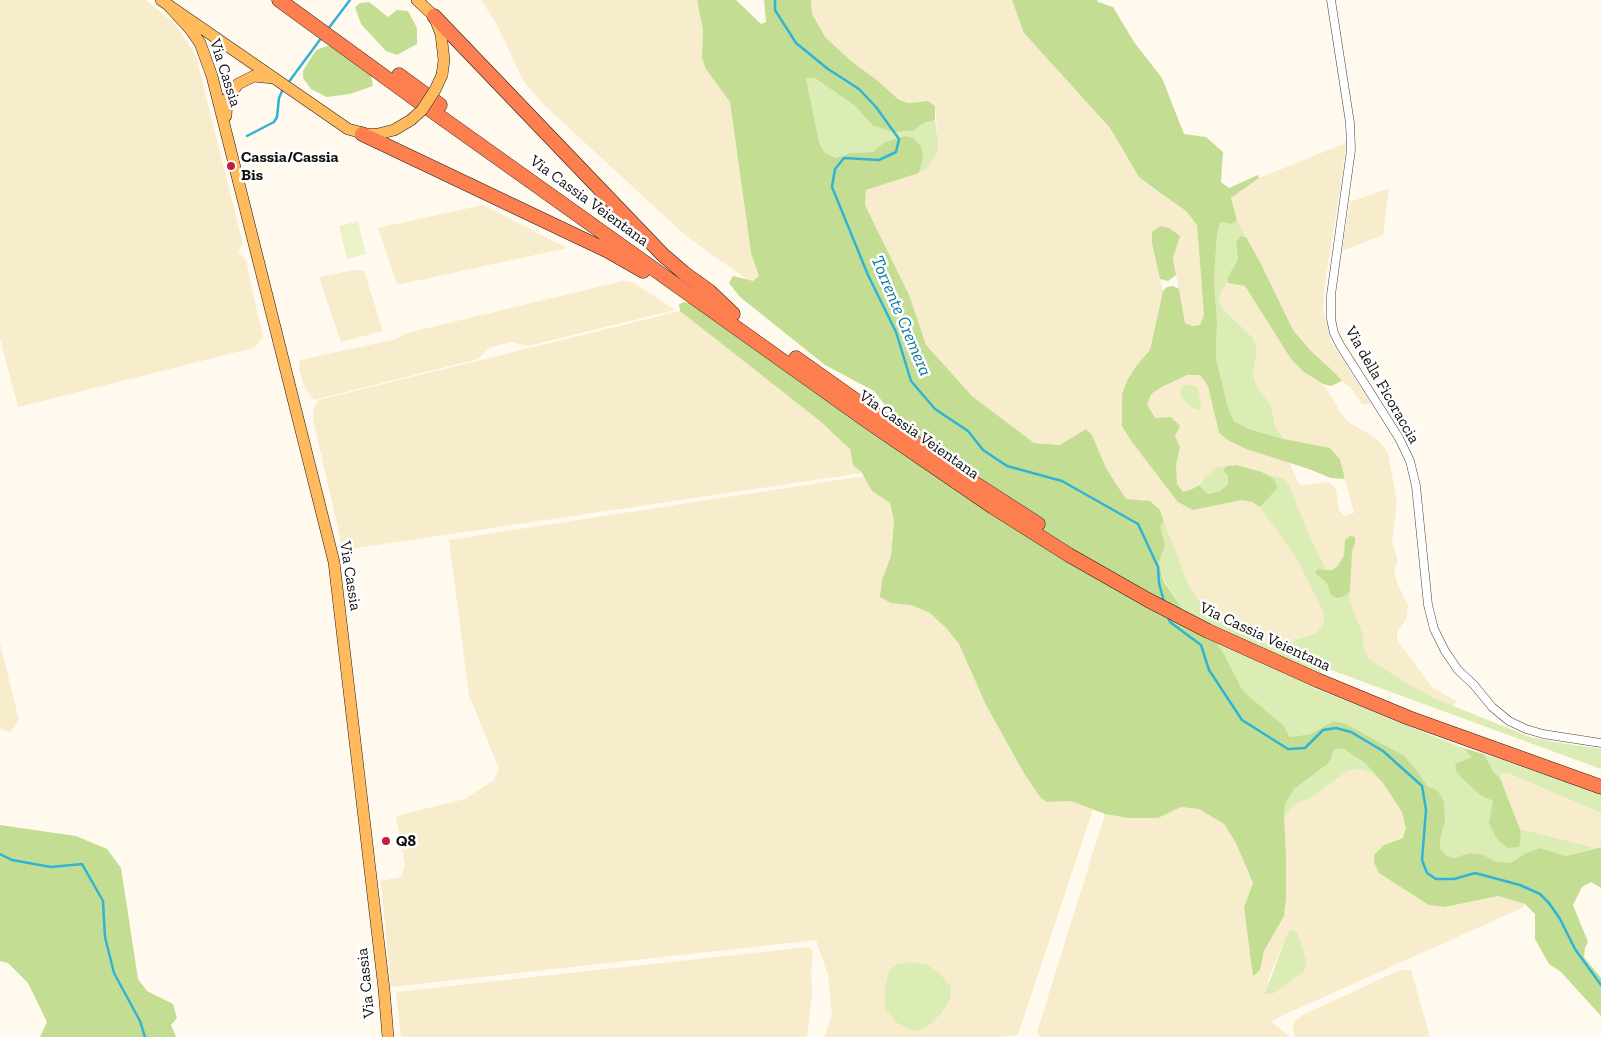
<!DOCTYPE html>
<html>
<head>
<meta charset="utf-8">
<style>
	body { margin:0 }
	canvas { display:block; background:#fff9ee }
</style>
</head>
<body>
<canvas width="1601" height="1037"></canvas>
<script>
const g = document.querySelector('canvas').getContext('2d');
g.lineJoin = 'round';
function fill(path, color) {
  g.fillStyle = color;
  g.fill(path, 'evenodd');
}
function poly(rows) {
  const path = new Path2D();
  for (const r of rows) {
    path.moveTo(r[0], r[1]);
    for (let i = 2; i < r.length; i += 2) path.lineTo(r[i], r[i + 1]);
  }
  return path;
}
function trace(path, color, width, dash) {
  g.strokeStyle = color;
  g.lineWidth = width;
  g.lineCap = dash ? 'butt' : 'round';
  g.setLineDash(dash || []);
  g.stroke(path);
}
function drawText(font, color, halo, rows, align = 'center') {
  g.font = font + ' "Zilla Slab",serif';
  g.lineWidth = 5;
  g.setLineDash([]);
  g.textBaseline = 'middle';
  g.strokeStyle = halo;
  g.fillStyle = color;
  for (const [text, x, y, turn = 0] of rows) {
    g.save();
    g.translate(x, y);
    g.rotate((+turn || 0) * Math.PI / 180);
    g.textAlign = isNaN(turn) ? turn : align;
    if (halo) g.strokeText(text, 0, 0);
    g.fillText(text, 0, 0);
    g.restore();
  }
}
fill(poly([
	[0,0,146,0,176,25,196,56,243,244,238,251,246,261,263,338,253,348,18,407,0,338],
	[481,0,697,0,703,30,702,58,730,102,751,253,759,276,754,281,748,280,686,236,543,104,524,82,496,23],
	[811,0,1012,0,1024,33,1110,128,1139,177,1156,191,1186,211,1197,225,1204,315,1200,325,1192,326,1185,323,1173,258,1180,236,1152,244,1163,291,1150,350,1137,365,1122,426,1193,510,1242,500,1252,502,1260,507,1297,559,1324,613,1323,626,1316,633,1287,643,1266,644,1210,617,1189,586,1171,542,1160,510,1150,501,1126,499,1106,468,1092,435,1087,429,1060,445,1034,443,972,396,925,345,909,295,865,205,866,190,919,173,928,167,938,141,935,107,919,101,908,103,899,100,878,81,851,61,825,38,812,14],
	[1346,143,1341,184,1325,283,1323,309,1331,342,1371,404,1362,404,1351,388,1342,381,1336,374,1311,351,1293,330,1259,260,1237,220,1231,198,1259,178],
	[1389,188,1383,235,1342,251,1350,202],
	[483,205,567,248,397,285,378,228],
	[354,270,364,271,383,331,341,342,319,277],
	[623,281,634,283,675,310,528,346,511,342,489,348,478,359,314,400,304,386,299,369,300,360,397,339,407,333],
	[1228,283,1245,286,1291,359,1304,372,1323,384,1332,397,1339,410,1347,421,1377,439,1388,453,1397,502,1392,542,1398,561,1394,572,1398,585,1408,605,1406,620,1397,632,1397,640,1432,687,1456,701,1454,706,1436,699,1405,682,1369,659,1365,654,1363,646,1363,635,1349,599,1352,552,1355,543,1345,540,1344,555,1338,566,1333,570,1326,569,1308,533,1274,475,1236,465,1227,466,1219,467,1192,489,1183,492,1176,483,1176,465,1180,448,1175,436,1171,417,1155,418,1147,404,1151,394,1162,387,1187,375,1200,375,1208,386,1219,433,1229,441,1246,449,1289,462,1299,484,1304,485,1327,482,1330,483,1336,489,1339,510,1344,516,1354,513,1340,459,1330,448,1284,439,1275,426,1271,406,1256,384,1253,374,1257,349,1253,338,1224,310,1219,301,1221,291],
	[680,311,820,421,850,449,853,465,862,473,343,550,313,419,314,408,319,400],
	[864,476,872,491,890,503,894,521,891,556,882,580,891,603,911,605,930,613,947,629,959,644,986,705,1025,775,1040,797,1046,802,1071,801,1093,809,1018,1035,998,1037,824,1037,832,1015,828,975,816,940,391,987,381,881,401,877,405,864,396,816,465,799,494,780,499,769,469,695,449,540],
	[0,643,19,720,11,732,0,729],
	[1358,769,1370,772,1383,783,1402,812,1406,828,1403,838,1384,845,1429,905,1445,907,1498,896,1525,904,1522,908,1279,1017,1272,1022,1290,1037,1040,1037,1037,1032,1105,814,1128,818,1158,818,1181,807,1199,809,1224,824,1236,843,1253,883,1244,907,1262,962,1264,951,1284,916,1286,851,1284,816,1294,805,1312,797,1349,770],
	[1291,930,1297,933,1307,962,1267,983,1287,934],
	[1506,773,1601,813,1601,847,1595,848,1520,829,1500,779,1501,774],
	[808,947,813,950,811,973,812,995,807,1037,401,1037,396,992],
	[1400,970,1411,970,1430,1037,1295,1037,1293,1028,1294,1022,1303,1015]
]), '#f7eccc');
fill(poly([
	[806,78,815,78,855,106,872,125,905,132,913,131,924,123,935,120,938,141,937,153,928,168,919,173,923,159,883,143,873,152,850,153,836,158,824,152,819,142],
	[1237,220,1246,237,1240,236,1236,242,1238,260,1231,271,1227,279,1228,283,1221,291,1219,301,1224,310,1253,338,1257,349,1253,374,1256,384,1271,406,1275,426,1284,439,1249,429,1234,421,1228,407,1216,358,1217,321,1214,277,1217,237,1220,222,1232,224],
	[1189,384,1198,388,1201,407,1199,410,1193,408,1182,398,1180,392,1183,386],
	[1227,466,1223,470,1228,476,1229,483,1220,491,1208,494,1199,485,1206,476,1218,467],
	[1262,472,1284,479,1289,485,1308,533,1326,569,1317,569,1315,573,1326,582,1331,595,1345,596,1350,591,1349,599,1363,635,1363,646,1369,659,1405,682,1436,699,1530,737,1555,742,1601,749,1601,769,1323,667,1314,688,1463,748,1472,757,1480,795,1493,801,1521,837,1520,829,1595,848,1566,856,1540,848,1526,853,1510,863,1495,861,1480,854,1469,853,1454,858,1446,855,1440,848,1440,839,1445,821,1418,772,1344,723,1333,721,1311,734,1290,737,1284,726,1243,691,1225,656,1216,642,1195,628,1165,582,1159,563,1165,545,1159,526,1164,522,1189,586,1210,617,1266,644,1287,643,1316,633,1323,625,1324,613,1297,559,1260,507,1278,488,1274,479],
	[1342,748,1365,763,1383,783,1370,772,1358,769,1349,770,1312,797,1294,805,1284,816,1285,805,1294,789,1329,763,1334,750],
	[1484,754,1601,794,1601,813,1507,773,1501,774,1500,778,1493,771],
	[1291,930,1297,932,1307,962,1304,971,1274,993,1265,994,1287,934],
	[911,962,928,965,939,973,951,987,950,999,942,1012,932,1023,919,1031,910,1030,896,1022,885,1009,885,989,889,970,897,964]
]), '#dcecb5');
fill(poly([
	[697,0,736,0,761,24,766,22,764,0,811,0,812,14,825,37,851,61,878,81,899,100,908,103,928,101,935,106,935,120,924,123,913,131,893,132,872,125,855,106,815,78,806,78,819,142,824,152,836,158,850,153,873,152,883,143,905,136,913,138,921,146,923,159,919,173,866,190,865,205,909,295,926,345,972,396,1034,443,1060,445,1086,429,1092,435,1106,468,1126,499,1150,501,1160,510,1164,522,1160,526,1165,545,1159,563,1164,582,1195,627,1216,642,1225,656,1243,691,1284,726,1290,737,1311,734,1333,721,1344,723,1404,756,1418,772,1427,786,1438,791,1444,802,1445,822,1440,839,1440,848,1446,855,1454,858,1469,853,1481,854,1495,861,1510,863,1526,853,1540,848,1566,856,1601,847,1601,888,1591,882,1582,887,1573,905,1588,942,1585,948,1584,957,1601,978,1601,1016,1561,972,1549,964,1535,939,1535,914,1525,904,1498,896,1445,907,1429,905,1379,873,1374,862,1374,855,1384,845,1403,838,1406,828,1402,812,1383,783,1365,763,1342,748,1334,750,1329,763,1294,789,1285,805,1284,816,1286,851,1286,897,1284,916,1264,951,1260,970,1253,976,1244,907,1253,883,1236,843,1224,824,1199,809,1181,807,1158,818,1128,818,1105,814,1071,801,1046,802,1040,797,1025,775,986,705,959,644,947,629,930,613,911,605,891,603,880,597,882,580,891,556,894,521,890,503,872,491,862,473,853,465,850,449,820,421,680,311,679,304,684,302,698,305,875,426,889,410,874,391,825,365,740,297,729,283,733,276,753,281,759,276,751,253,730,102,706,69,702,58,703,30],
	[1012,0,1097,0,1098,2,1113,7,1134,42,1162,78,1184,134,1206,137,1223,152,1221,182,1229,188,1258,175,1259,178,1231,198,1237,220,1232,224,1220,222,1217,237,1214,277,1217,321,1216,358,1228,407,1234,421,1249,429,1284,439,1330,448,1340,459,1345,479,1331,478,1309,469,1246,449,1229,441,1219,433,1208,386,1200,375,1187,375,1162,387,1151,394,1147,404,1155,418,1171,417,1180,426,1175,436,1180,447,1176,465,1177,484,1183,492,1192,489,1199,485,1208,494,1220,491,1228,484,1228,476,1223,470,1227,466,1236,465,1262,472,1274,479,1278,488,1260,507,1252,502,1242,500,1193,510,1178,502,1132,442,1122,426,1122,394,1128,379,1137,365,1150,350,1163,291,1167,287,1173,286,1179,289,1185,323,1192,326,1200,325,1204,315,1197,225,1186,211,1156,190,1139,177,1110,128,1024,33],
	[369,2,388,17,397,10,408,11,417,28,417,44,397,55,386,51,361,24,355,7,360,3],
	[333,44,371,75,373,86,350,94,327,97,311,89,303,78,303,71,316,50],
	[1160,226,1169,228,1180,236,1173,258,1176,275,1168,281,1160,279,1152,244,1152,232],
	[1240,236,1246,237,1259,260,1293,330,1311,351,1336,374,1342,381,1331,386,1323,384,1304,372,1291,359,1245,286,1228,283,1227,279,1231,271,1238,260,1236,242],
	[1350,536,1355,537,1355,543,1352,552,1350,591,1345,596,1337,598,1331,595,1326,582,1315,573,1317,569,1332,570,1338,566,1344,555,1345,540],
	[1463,748,1484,754,1493,771,1500,778,1520,829,1521,837,1519,847,1508,848,1497,839,1489,823,1493,801,1480,795,1457,773,1455,764,1472,757],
	[0,825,76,836,107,849,121,868,138,979,147,991,173,1004,177,1018,171,1025,176,1037,40,1037,47,1022,28,983,8,963,0,961]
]), '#c3de93');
fill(poly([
	[358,221,366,254,347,259,339,226]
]), '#ecf3c8');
trace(poly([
	[775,0,775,10,796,43,828,69,859,89,876,107,899,139,896,152,879,160,844,158,835,169,832,187,868,275,896,332,911,381,935,409,968,431,983,450,1007,466,1062,481,1138,524,1158,567,1159,583,1164,602],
	[328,29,350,0],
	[288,83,322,37],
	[247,136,274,122,277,117,279,98,283,89],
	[1168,617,1170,622,1201,645,1209,670,1242,720,1288,749,1305,748,1323,730,1336,728,1351,732,1383,751,1422,786,1426,810,1422,860,1427,873,1436,879,1454,879,1475,873,1520,885,1540,894,1549,903,1560,919,1575,949,1601,985],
	[0,854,12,860,51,867,82,864,103,901,105,937,114,973,140,1021,145,1037]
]), '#31b3d6', 2.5);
const street = poly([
	[1331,0,1350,123,1351,150,1331,295,1331,319,1334,333,1340,345,1399,438,1410,461,1416,486,1428,605,1434,629,1445,651,1458,670,1474,685,1492,707,1509,721,1526,729,1543,734,1601,743]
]);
const primary = poly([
	[161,0,348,129,366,134,378,134,394,130,411,120],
	[417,0,434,16,441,34,444,60,442,75],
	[169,6,191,30,200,43,212,76,334,562,384,989,388,1037],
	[226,116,227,99,238,84,254,76,273,78]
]);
const highway = poly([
	[279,0,418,101,870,423,993,507,1069,555,1148,600,1208,631,1317,680,1409,718,1601,787],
	[434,16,663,255,684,273,709,291,733,314],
	[399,75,440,105],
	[362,134,608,251,643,271],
	[796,358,954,470,1038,524]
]);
trace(street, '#414141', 9);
trace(primary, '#1f1f1f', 12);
trace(highway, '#1f1f1f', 15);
trace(street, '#fff', 8);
trace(primary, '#ffba5e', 11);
trace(highway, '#fd7e4e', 14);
const primaryBridge = poly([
	[411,120,422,110,435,90,442,75]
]);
trace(primaryBridge, '#1f1f1f', 12, []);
trace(primaryBridge, '#ffba5e', 11);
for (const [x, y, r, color] of [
	[231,166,5,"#c71c44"],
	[386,841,5,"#c71c44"]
]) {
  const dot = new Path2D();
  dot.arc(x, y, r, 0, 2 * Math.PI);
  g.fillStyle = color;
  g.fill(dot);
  trace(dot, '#fff', 2);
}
drawText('16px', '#0e0e0e', '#fff', [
	["Via Cassia",225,73,72],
	["Via Cassia Veientana",589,201,36],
	["Via della Ficoraccia",1382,385,60],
	["Via Cassia Veientana",919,435,35],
	["Via Cassia",350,576,81],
	["Via Cassia Veientana",1265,637,25],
	["Via Cassia",366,983,-96]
]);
drawText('bold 16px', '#0e0e0e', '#fff', [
	["Cassia/Cassia",241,157],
	["Bis",241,175],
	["Q8",396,841]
], 'left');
drawText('italic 18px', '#0e7ba0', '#fff', [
	["Torrente Cremera",901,316,67]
]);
</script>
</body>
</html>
